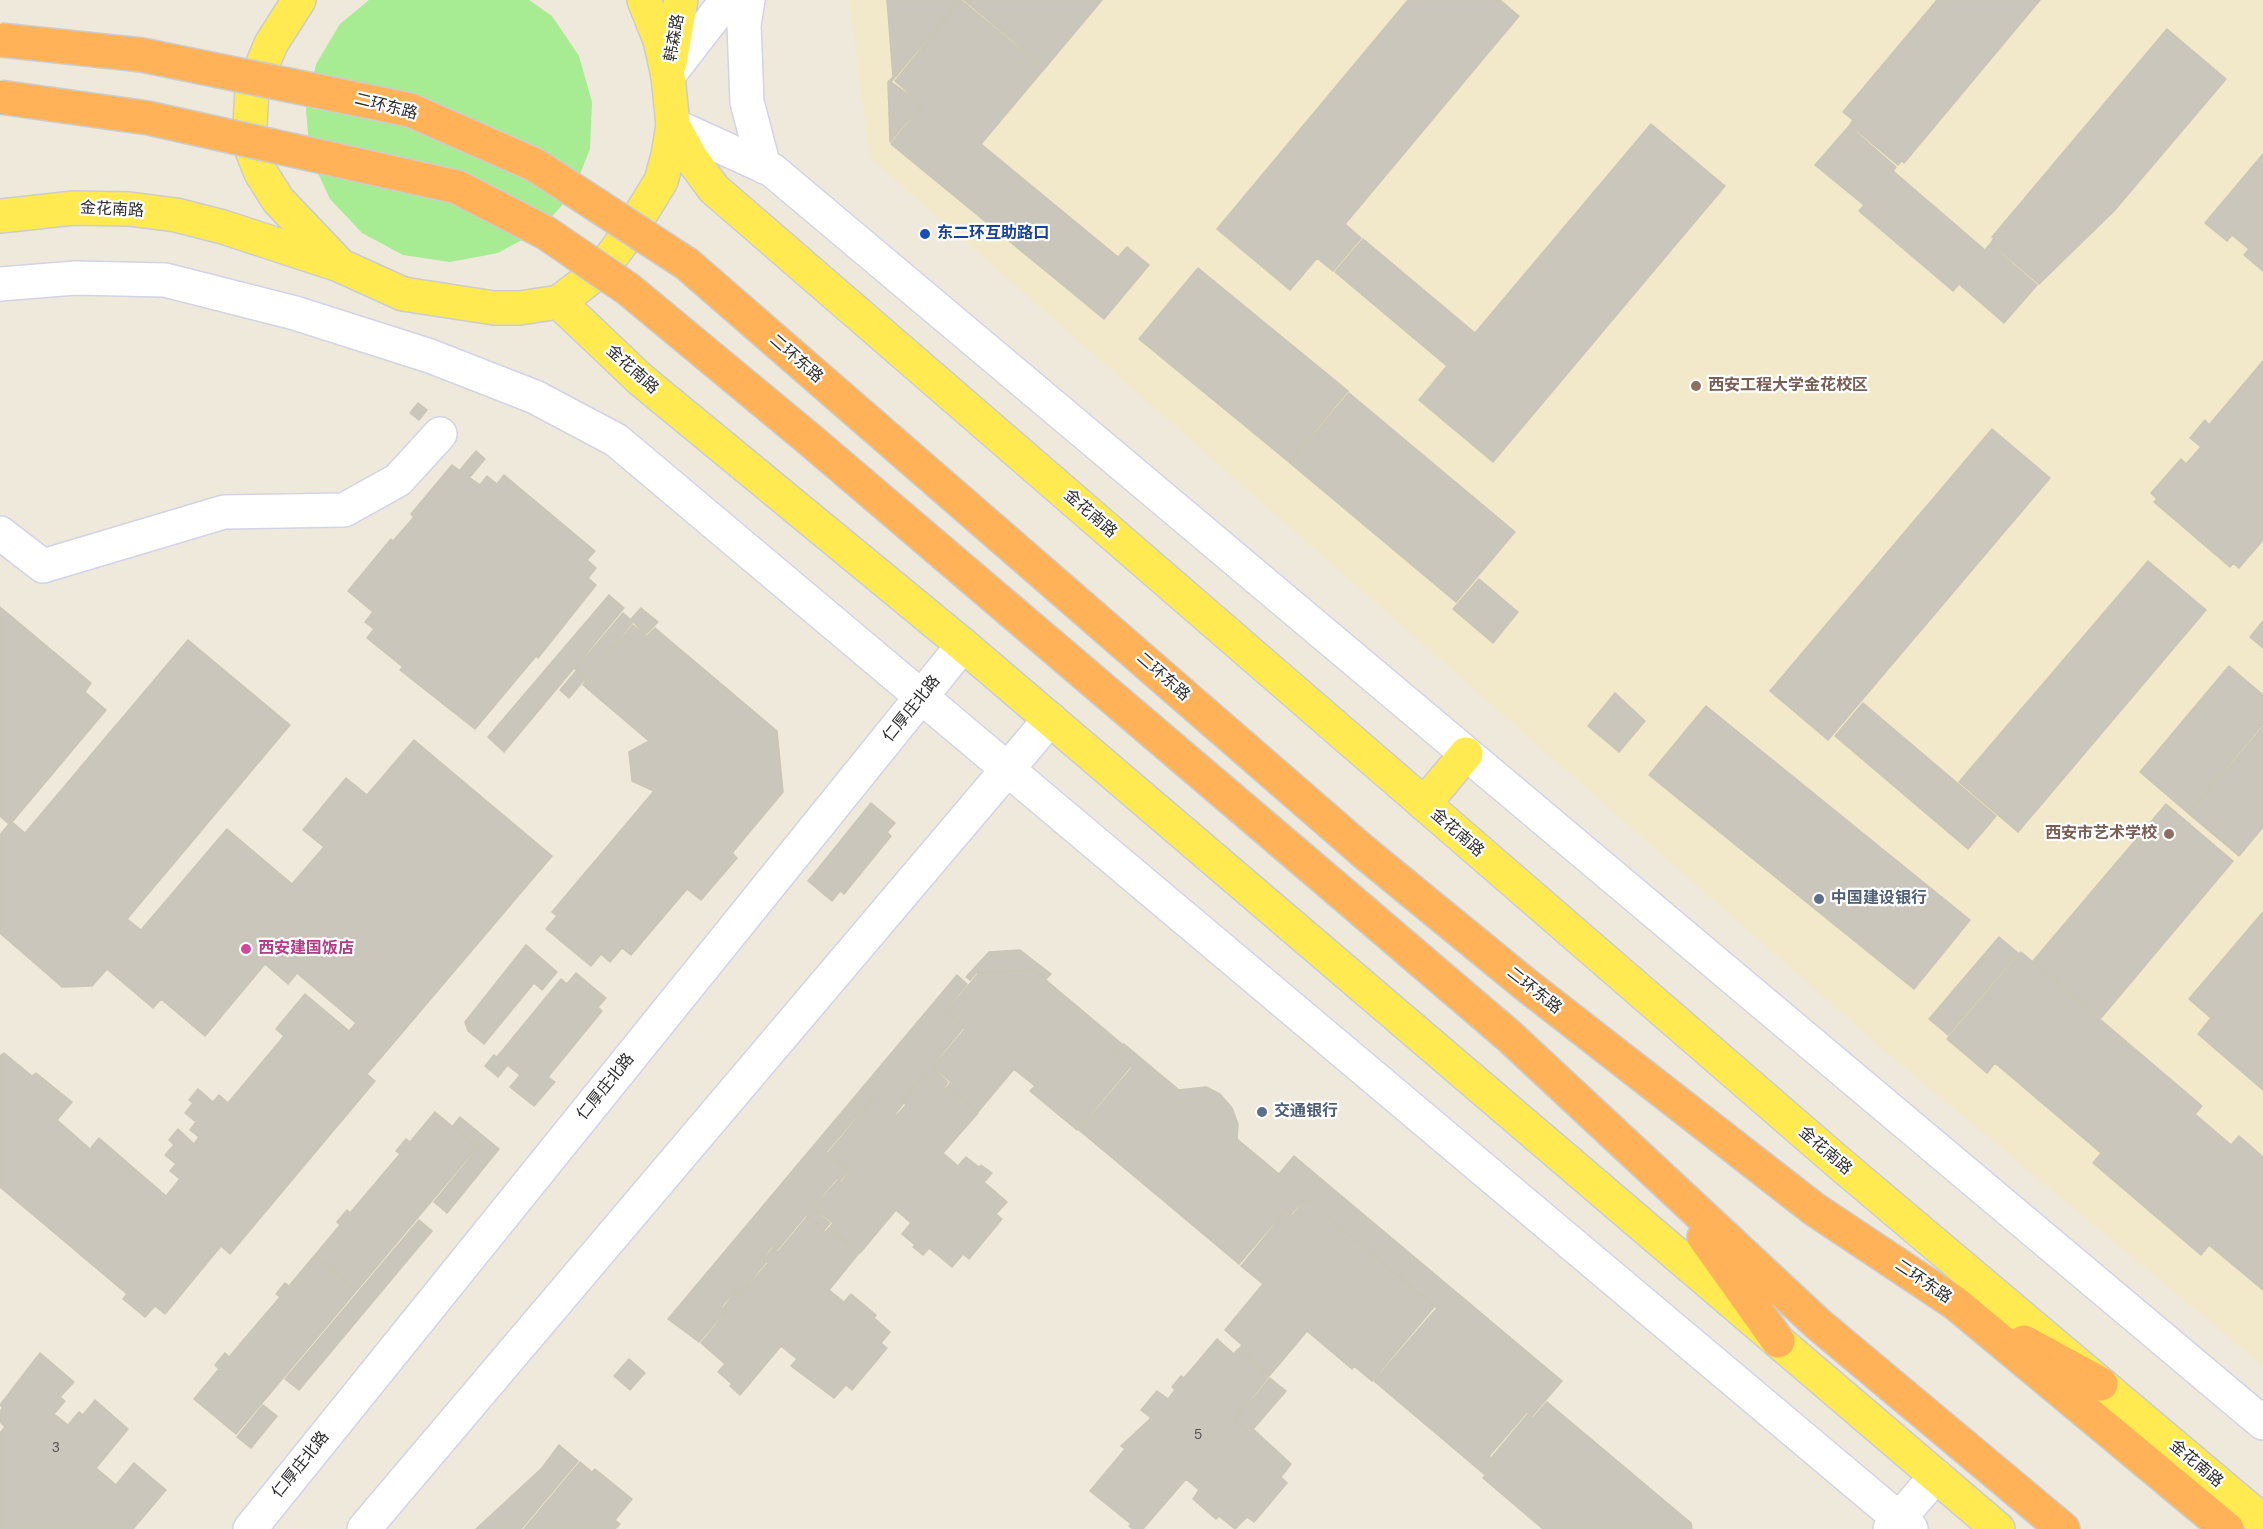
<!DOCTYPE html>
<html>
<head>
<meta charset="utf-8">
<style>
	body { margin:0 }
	canvas { display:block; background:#efe9dc }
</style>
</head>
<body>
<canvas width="2263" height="1529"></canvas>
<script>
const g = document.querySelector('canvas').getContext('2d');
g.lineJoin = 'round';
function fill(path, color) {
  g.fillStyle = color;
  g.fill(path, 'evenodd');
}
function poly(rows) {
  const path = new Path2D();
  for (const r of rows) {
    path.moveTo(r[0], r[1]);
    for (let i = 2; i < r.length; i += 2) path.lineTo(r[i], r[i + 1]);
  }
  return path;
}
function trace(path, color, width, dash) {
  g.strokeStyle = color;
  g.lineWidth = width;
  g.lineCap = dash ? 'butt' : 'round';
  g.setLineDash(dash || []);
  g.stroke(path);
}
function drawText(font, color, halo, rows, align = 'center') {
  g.font = font + ' "DM Sans","Noto Sans SC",sans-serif';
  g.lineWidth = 4.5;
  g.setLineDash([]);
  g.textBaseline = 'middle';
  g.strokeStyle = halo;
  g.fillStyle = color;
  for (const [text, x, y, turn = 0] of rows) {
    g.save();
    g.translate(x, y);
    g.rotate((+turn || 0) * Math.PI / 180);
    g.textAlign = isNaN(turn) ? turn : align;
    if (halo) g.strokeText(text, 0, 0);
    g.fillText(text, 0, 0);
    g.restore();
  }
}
fill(poly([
	[849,0,2263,0,2263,1366,1889,1055,870,158]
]), '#f2e9ca');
fill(poly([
	[369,0,529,0,552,16,579,56,592,102,590,149,572,194,540,230,498,253,450,262,403,255,362,233,330,199,310,156,306,110,316,64,340,24]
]), '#a7eb93');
const building = poly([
	[887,0,960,0,891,82,922,104,890,142,888,82,893,77,887,0],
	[961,0,1044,69,981,144,1118,257,1127,247,1149,265,1104,319,891,144,923,105,895,81,961,0],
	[964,0,1102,0,1045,68,964,0],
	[1408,0,1500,0,1519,16,1345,224,1361,238,1333,271,1317,258,1290,290,1217,229,1408,0],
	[1937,0,2040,0,1904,163,1902,160,1898,165,1850,125,1853,120,1843,112,1937,0],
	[2167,29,2226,79,2114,211,2039,284,1991,243,1994,238,1992,237,2167,29],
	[1651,124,1725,186,1493,462,1419,400,1447,366,1335,272,1363,239,1475,333,1651,124],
	[1849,126,1896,167,1893,171,1985,250,1990,244,2037,285,2004,323,1959,284,1953,291,1859,211,1864,205,1815,165,1849,126],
	[2263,154,2263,271,2244,255,2249,249,2232,235,2227,241,2205,223,2263,154],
	[1198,268,1348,391,1289,462,1139,339,1198,268],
	[2263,361,2263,540,2239,568,2233,563,2230,567,2154,502,2157,499,2151,493,2181,459,2186,464,2201,447,2190,438,2205,420,2209,425,2263,361],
	[1349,393,1515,532,1456,602,1290,463,1349,393],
	[418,403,427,410,419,420,410,413,418,403],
	[1992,429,2050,478,1828,740,1770,691,1992,429],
	[476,451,485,459,469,478,460,470,476,451],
	[452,465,480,485,487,476,497,484,504,475,595,551,587,560,596,568,588,578,596,585,538,658,536,656,475,729,400,670,403,667,367,638,374,629,365,622,373,612,348,591,391,539,393,541,414,517,411,514,452,465],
	[2148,561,2206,610,2018,832,1959,782,2148,561],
	[1479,579,1518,612,1493,643,1453,609,1479,579],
	[609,595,624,608,504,752,488,737,609,595],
	[0,607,91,683,85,692,106,710,12,822,25,833,188,640,290,725,127,919,141,930,227,829,292,884,324,847,303,830,346,778,367,795,414,740,552,856,367,1074,375,1081,230,1254,221,1246,165,1314,155,1306,145,1317,123,1299,127,1294,0,1187,0,1056,4,1053,32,1076,36,1073,72,1102,57,1120,90,1149,99,1138,166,1196,180,1179,170,1171,176,1164,165,1155,174,1145,169,1140,178,1129,194,1144,199,1137,190,1130,196,1122,185,1113,193,1103,189,1100,198,1089,213,1102,219,1095,228,1103,284,1036,276,1029,305,994,349,1031,356,1023,297,973,288,984,265,964,205,1036,161,999,153,1008,107,969,92,986,62,987,0,933,0,835,9,824,0,816,0,607],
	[641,608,658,622,645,635,631,619,641,608],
	[623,613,633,622,611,648,601,639,623,613],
	[2263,621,2263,648,2250,637,2263,621],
	[633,625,646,637,655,628,777,731,783,792,732,853,737,858,701,900,687,889,631,955,622,948,610,962,601,954,591,966,546,929,557,916,552,912,654,791,632,781,629,752,649,741,583,685,587,679,575,669,601,639,612,649,633,625],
	[2229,666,2263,695,2263,724,2188,813,2140,772,2229,666],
	[576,671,585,679,569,698,560,690,576,671],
	[1615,693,1645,721,1619,752,1588,726,1615,693],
	[1863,703,1996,816,1968,849,1835,736,1863,703],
	[1706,706,1970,920,1914,989,1649,775,1706,706],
	[2263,727,2263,827,2239,856,2189,814,2263,727],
	[871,803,895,823,887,832,891,836,844,894,840,891,832,901,808,881,871,803],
	[2166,804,2233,861,2101,1018,2033,961,2166,804],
	[2263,912,2263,1090,2198,1034,2211,1018,2189,999,2263,912],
	[1999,937,2018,953,1948,1035,1929,1019,1999,937],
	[526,945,557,972,542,990,534,983,484,1044,468,1031,465,1022,526,945],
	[1020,950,1051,974,1046,979,1034,969,976,973,970,980,966,977,989,952,1020,950],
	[2021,952,2202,1106,2195,1114,2231,1145,2239,1136,2263,1157,2263,1290,2209,1245,2201,1255,2093,1163,2101,1153,1995,1063,1987,1073,1947,1039,2021,952],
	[1034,970,1122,1044,1114,1054,1130,1067,1077,1130,1030,1091,1035,1086,1014,1069,978,1112,948,1086,951,1082,933,1067,965,1029,946,1012,978,974,1034,970],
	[576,973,606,998,598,1007,602,1011,548,1077,555,1082,534,1106,510,1087,520,1075,497,1057,561,979,567,984,576,973],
	[957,975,967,984,944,1012,963,1028,931,1067,948,1082,943,1089,925,1074,901,1102,903,1104,895,1114,873,1097,826,1152,848,1171,840,1181,837,1178,812,1208,830,1223,824,1230,806,1215,777,1250,772,1246,762,1259,766,1262,740,1294,735,1291,721,1307,726,1311,699,1342,668,1319,957,975],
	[1124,1044,1179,1090,1206,1087,1220,1094,1232,1108,1238,1124,1237,1139,1279,1174,1294,1156,1562,1381,1532,1416,1527,1412,1489,1456,1495,1461,1484,1474,1374,1381,1437,1308,1305,1198,1291,1214,1286,1209,1239,1264,1079,1130,1132,1068,1116,1054,1124,1044],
	[494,1055,507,1066,498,1077,485,1066,494,1055],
	[926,1075,944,1090,947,1087,978,1113,943,1153,958,1166,966,1157,979,1167,981,1165,992,1173,984,1182,1007,1202,996,1214,1002,1219,969,1259,963,1254,952,1267,929,1248,923,1255,913,1247,915,1245,902,1234,911,1223,896,1210,860,1253,830,1227,833,1223,814,1208,838,1180,841,1183,850,1171,828,1153,874,1098,896,1116,906,1105,903,1102,926,1075],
	[435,1112,477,1147,357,1290,315,1255,340,1225,337,1222,347,1210,350,1213,400,1154,396,1151,406,1139,410,1142,435,1112],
	[460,1117,499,1149,447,1213,434,1202,479,1147,453,1126,460,1117],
	[1306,1199,1434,1307,1372,1381,1354,1366,1352,1369,1307,1331,1270,1375,1239,1349,1242,1345,1225,1330,1263,1284,1241,1266,1286,1211,1292,1216,1306,1199],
	[807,1217,825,1232,829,1228,859,1253,829,1290,844,1302,851,1294,876,1315,874,1318,890,1332,881,1343,887,1348,852,1390,846,1385,834,1398,791,1366,797,1359,781,1346,740,1395,730,1386,732,1384,718,1372,725,1364,701,1343,728,1311,723,1308,736,1292,740,1296,768,1263,764,1259,773,1248,778,1252,807,1217],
	[419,1220,432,1231,299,1390,285,1379,419,1220],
	[314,1256,356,1291,236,1434,194,1399,219,1369,215,1365,225,1353,229,1357,280,1297,276,1294,285,1283,289,1286,314,1256],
	[1217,1339,1234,1354,1238,1349,1269,1376,1234,1419,1249,1432,1252,1428,1291,1464,1281,1477,1287,1483,1254,1522,1247,1517,1235,1529,1219,1516,1216,1519,1193,1499,1199,1490,1186,1479,1143,1529,1133,1529,1129,1526,1131,1524,1090,1491,1125,1449,1121,1446,1151,1418,1141,1410,1157,1391,1168,1399,1175,1390,1172,1387,1181,1376,1184,1378,1217,1339],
	[40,1353,74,1382,60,1397,65,1401,54,1414,68,1425,79,1412,83,1415,95,1400,128,1429,96,1468,116,1485,134,1463,166,1490,133,1529,0,1529,0,1433,5,1427,0,1422,0,1411,3,1408,0,1405,40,1353],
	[629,1359,645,1373,630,1390,614,1376,629,1359],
	[1270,1378,1286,1391,1254,1428,1252,1426,1248,1430,1235,1420,1270,1378],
	[1547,1402,1691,1523,1692,1529,1543,1529,1483,1478,1497,1461,1492,1457,1528,1414,1533,1418,1547,1402],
	[263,1405,277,1416,251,1448,237,1437,263,1405],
	[559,1445,578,1461,521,1529,476,1529,542,1468,559,1445],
	[580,1462,592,1472,595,1469,632,1499,615,1520,620,1524,615,1529,524,1529,580,1462]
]);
fill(building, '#cac6bc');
trace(building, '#cbc5b6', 1.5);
const minor = poly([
	[748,0,744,25,747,102,764,167],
	[668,76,727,0],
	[673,125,772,170,2263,1423],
	[0,284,75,278,165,280,295,313,430,356,535,397,616,440,1911,1529],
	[0,533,43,566,224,512,344,510,398,480,440,434],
	[250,1529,963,645],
	[364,1529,1050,719],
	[1890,1529,1936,1476]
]);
const major = poly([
	[299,0,271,44,252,89,249,143,261,173,278,200,337,262],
	[670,63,681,0],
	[673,125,691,158,714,189,1838,1162,2263,1521],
	[0,216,74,208,129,209,176,215,223,227,339,265,403,294,494,308,520,308,559,302,602,269,629,233,661,181,668,155,673,125,668,76,660,40,644,0],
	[559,302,640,379,963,645,1998,1529],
	[1424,804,1466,754]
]);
const highway = poly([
	[1365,853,1525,984,1814,1209,1955,1303,2227,1529],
	[1330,883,1509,1036,1818,1324,2063,1529],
	[1704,1237,1778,1341],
	[2024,1342,2101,1384]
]);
trace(minor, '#d1d3e6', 36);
trace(major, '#ccc', 36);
trace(highway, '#ccc', 36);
trace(minor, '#fff', 33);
trace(major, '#ffea51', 33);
trace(highway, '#ffb257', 33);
const highwayBridge = poly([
	[0,40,142,55,410,110,535,165,687,264,1365,853],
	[0,97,148,118,457,187,546,233,628,289,809,439,1330,883]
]);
trace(highwayBridge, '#ccc', 36, []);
trace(highwayBridge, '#ffb257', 33);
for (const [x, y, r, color] of [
	[925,234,6,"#1a4fb4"],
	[1696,386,6,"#8d6e63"],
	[2169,834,6,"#8d6e63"],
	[1819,899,6,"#5c6f8a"],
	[246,949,6,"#d1479c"],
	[1262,1112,6,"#5c6f8a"]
]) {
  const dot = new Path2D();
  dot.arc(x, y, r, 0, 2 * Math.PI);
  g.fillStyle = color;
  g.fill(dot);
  trace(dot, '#fff', 2);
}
drawText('14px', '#545250', null, [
	["5",1198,1435],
	["3",56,1448]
]);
drawText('16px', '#2c2c2c', '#fff', [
	["韩森路",675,38,-80],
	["二环东路",386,107,14],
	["金花南路",112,210,3],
	["二环东路",796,359,41],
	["金花南路",632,370,42],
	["金花南路",1090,514,41],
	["二环东路",1163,677,41],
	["仁厚庄北路",912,709,-51],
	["金花南路",1457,833,41],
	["二环东路",1534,991,38],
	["仁厚庄北路",606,1087,-51],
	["金花南路",1825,1151,41],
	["二环东路",1923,1282,34],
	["金花南路",2196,1464,40],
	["仁厚庄北路",301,1465,-51]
]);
drawText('bold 16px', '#164399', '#fff', [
	["东二环互助路口",937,234]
], 'left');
drawText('bold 16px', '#785e54', '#fff', [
	["西安工程大学金花校区",1708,386],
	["西安市艺术学校",2157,834,"right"]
], 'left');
drawText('bold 16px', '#4e5e75', '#fff', [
	["中国建设银行",1831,899],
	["交通银行",1274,1112]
], 'left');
drawText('bold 16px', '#b23c85', '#fff', [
	["西安建国饭店",258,949]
], 'left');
</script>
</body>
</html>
